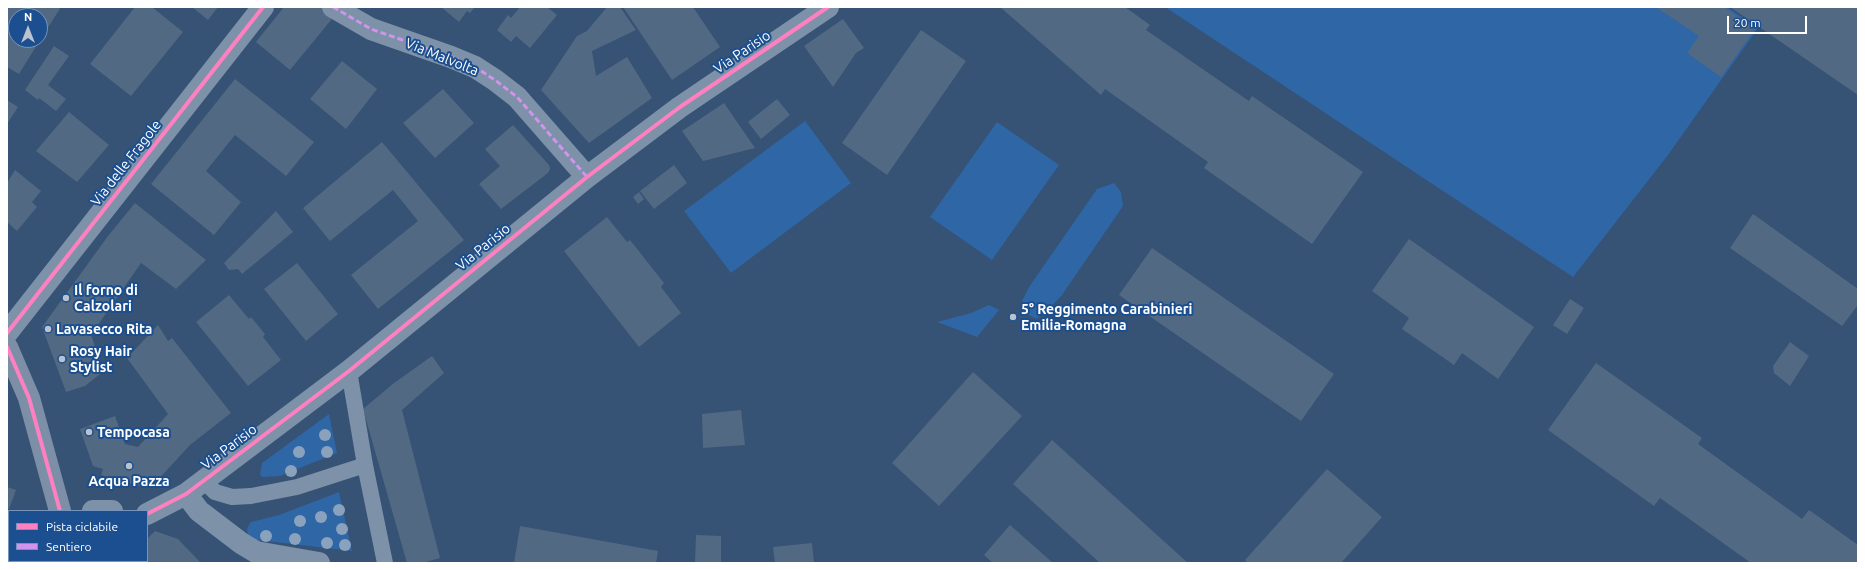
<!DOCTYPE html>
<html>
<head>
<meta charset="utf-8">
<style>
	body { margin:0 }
	#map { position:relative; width:1865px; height:570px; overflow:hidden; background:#365274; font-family:Ubuntu,sans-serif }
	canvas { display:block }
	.frame { position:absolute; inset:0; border:8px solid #fff; pointer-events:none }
	.legend { position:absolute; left:8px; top:510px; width:140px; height:52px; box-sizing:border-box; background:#1b4f8f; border:1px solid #7695bc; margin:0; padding:5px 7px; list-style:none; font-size:12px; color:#fff }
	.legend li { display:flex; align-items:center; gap:8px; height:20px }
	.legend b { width:20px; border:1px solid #7695bc }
	.north { position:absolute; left:8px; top:8px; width:40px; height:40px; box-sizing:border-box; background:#1b4f8f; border:1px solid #7695bc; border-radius:50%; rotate:0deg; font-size:11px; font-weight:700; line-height:16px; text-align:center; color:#fff }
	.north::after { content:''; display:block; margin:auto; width:14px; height:18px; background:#b9c2ce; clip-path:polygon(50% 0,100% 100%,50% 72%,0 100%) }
	.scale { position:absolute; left:1727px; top:16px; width:80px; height:18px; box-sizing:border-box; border:2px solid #fff; border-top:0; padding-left:5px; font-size:12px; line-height:14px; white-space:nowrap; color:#fff; -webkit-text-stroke:3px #1b4f8f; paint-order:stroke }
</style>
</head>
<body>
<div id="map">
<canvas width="1865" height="570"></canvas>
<div class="frame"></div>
<ul class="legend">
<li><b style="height:5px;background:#ff80c0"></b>Pista ciclabile</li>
<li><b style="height:5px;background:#d193ec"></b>Sentiero</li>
</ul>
<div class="north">N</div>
<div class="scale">20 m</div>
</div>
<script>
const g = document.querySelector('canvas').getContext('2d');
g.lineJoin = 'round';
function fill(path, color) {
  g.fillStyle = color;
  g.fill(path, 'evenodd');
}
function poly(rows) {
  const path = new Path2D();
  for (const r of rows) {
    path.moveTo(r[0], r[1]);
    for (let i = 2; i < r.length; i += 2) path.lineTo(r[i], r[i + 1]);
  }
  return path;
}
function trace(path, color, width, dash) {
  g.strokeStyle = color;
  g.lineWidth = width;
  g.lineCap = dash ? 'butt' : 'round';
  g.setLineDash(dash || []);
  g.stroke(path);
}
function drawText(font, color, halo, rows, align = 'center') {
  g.font = font + ' Ubuntu,sans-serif';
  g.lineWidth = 4;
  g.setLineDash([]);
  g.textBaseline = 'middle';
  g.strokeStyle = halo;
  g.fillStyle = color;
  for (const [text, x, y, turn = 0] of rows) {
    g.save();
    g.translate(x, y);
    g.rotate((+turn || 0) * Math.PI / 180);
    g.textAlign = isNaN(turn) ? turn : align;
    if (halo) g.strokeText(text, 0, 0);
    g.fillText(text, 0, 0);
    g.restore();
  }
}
fill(poly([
	[1165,7,1727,7,1758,28,1668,155,1573,277],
	[805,121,851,183,731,273,684,211],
	[997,122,1059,165,992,260,930,217],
	[1114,183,1121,192,1123,206,1062,295,1046,312,1036,319,1020,310,1022,301,1029,287,1097,189],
	[989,305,999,310,977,337,937,322,971,313],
	[329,414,337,453,280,476,262,477,260,474,262,463],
	[339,492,352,551,257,540,248,536,247,528,251,522,279,515]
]), '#2f66a5');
fill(poly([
	[7,7,61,7,40,40,40,16,16,16,16,40,40,40,19,74,7,67],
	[135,7,152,7,183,32,131,96,90,64],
	[192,7,218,7,208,20],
	[284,7,327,7,336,14,290,70,256,42],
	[441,7,475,7,470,13,467,11,459,22],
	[520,7,547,7,557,15,530,48,516,36,511,42,497,30,508,15,511,18],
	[607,7,620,7,636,30,592,51,596,76,627,57,652,98,589,143,541,90,577,36,587,31],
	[623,7,693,7,720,47,672,80],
	[1000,7,1125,7,1150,25,1146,30,1249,101,1252,96,1363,172,1312,244,1204,168,1208,162,1105,89,1101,95],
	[1656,7,1724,7,1755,29,1721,77,1687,53,1699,36],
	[1730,7,1858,7,1858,95],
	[843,19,864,48,856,53,833,87,804,46],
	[921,30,966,61,887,175,842,143],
	[54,46,69,56,48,85,66,99,56,111,39,98,38,100,25,90],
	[342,61,377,89,346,129,310,99],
	[235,79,314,142,286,176,235,135,206,171,241,202,214,235,151,184],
	[443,89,474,123,435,158,403,123],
	[777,99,790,115,761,139,748,122],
	[7,100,18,107,7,124],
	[724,103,755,148,703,161,682,131],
	[69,112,109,145,77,182,36,151],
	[513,125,549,165,550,169,548,173,501,209,479,184,500,166,485,149],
	[382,142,464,240,378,309,351,275,418,221,393,190,330,241,303,208],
	[674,165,687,183,654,209,640,191],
	[15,170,41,191,32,202,37,207,17,231,7,222,7,183],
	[639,192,644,199,638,204,633,197],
	[135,203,206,260,176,289,141,263,91,335,104,371,85,386,66,392,42,327,108,236],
	[276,211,293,232,242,274,238,269,229,270,224,263],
	[1753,214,1858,289,1858,305,1842,326,1730,248],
	[607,217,627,242,630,240,664,283,661,287,681,313,639,347,564,251],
	[1409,239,1534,327,1498,379,1462,353,1454,365,1402,329,1409,318,1372,291],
	[1152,248,1334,374,1301,421,1119,295],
	[297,263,338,314,306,341,264,289],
	[229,295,249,319,251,317,265,334,263,337,281,360,248,386,196,322],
	[1570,299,1584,308,1567,334,1553,325],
	[158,325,168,341,172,338,231,413,190,445,155,483,144,482,143,487,101,475,103,469,93,466,80,429,115,416,125,444,138,447,168,414,127,358],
	[1790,342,1809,356,1790,386,1774,373,1773,366],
	[432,356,444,373,402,410,440,558,422,563,407,563,363,409,394,383],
	[1596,363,1702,438,1698,444,1802,519,1809,510,1858,545,1858,563,1751,563,1660,498,1654,506,1548,430],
	[973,372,1022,416,939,506,892,463],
	[741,410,745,445,703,448,702,414],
	[1052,440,1188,563,1100,563,1013,484],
	[1327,469,1382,517,1341,563,1248,563,1245,560],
	[7,487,16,490,9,509,7,509],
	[1010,525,1053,563,993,563,984,555],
	[520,526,658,551,656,563,514,563],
	[155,531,178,539,201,563,122,563,124,561,147,561,147,539],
	[696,535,721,536,721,563,695,563],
	[812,543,814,563,775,563,773,547]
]), '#526984');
trace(poly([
	[349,371,365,465,385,563],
	[203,480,215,492,232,497,251,496,297,487,365,465]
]), '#7d92a8', 16);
trace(poly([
	[333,7,371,29,451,57,475,67,495,80,517,97,587,177],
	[7,333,263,7],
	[186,494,199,511,241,543,256,552,319,563],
	[93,511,112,511],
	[147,514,186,494,349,371,587,177,680,107,828,7]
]), '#7d92a8', 22);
trace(poly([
	[7,536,9,536]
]), '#7d92a8', 22);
trace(poly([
	[7,347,29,398,60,511],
	[72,561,72,563]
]), '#7d8ea7', 22);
trace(poly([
	[333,7,371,29,451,57,475,67,495,80,517,97,587,177]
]), '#d193ec', 3, [6, 3]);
trace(poly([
	[7,333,263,7],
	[7,347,29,398,60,511],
	[147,514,186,494,349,371,587,177,680,107,828,7]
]), '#ff80c0', 4);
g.fillStyle = '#8aa2be';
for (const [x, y] of [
	[325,435],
	[299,452],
	[327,452],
	[291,471],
	[339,510],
	[321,517],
	[300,521],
	[342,529],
	[266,536],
	[295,539],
	[327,543],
	[345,545]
]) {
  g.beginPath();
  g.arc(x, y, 6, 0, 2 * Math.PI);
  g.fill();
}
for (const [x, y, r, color] of [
	[66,298,4,"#b9c2ce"],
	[1013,317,4,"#b9c2ce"],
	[48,329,4,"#b9c2ce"],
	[62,359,4,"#b9c2ce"],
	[89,432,4,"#b9c2ce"],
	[129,466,4,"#b9c2ce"]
]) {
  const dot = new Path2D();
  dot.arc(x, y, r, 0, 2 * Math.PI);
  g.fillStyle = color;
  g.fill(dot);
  trace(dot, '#1b4f8f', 1.5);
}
drawText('14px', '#fff', '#1b4f8f', [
	["Via Parisio",742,52,-34],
	["Via Malvolta",442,57,22],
	["Via delle Fragole",126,163,-52],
	["Via Parisio",483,247,-39],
	["Via Parisio",229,447,-37]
]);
drawText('bold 14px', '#fff', '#1b4f8f', [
	["Il forno di",74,290],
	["Calzolari",74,306],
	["5° Reggimento Carabinieri",1021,309],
	["Emilia-Romagna",1021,325],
	["Lavasecco Rita",56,329],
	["Rosy Hair",70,351],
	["Stylist",70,367],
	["Tempocasa",97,432],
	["Acqua Pazza",129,481,"center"]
], 'left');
</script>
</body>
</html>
